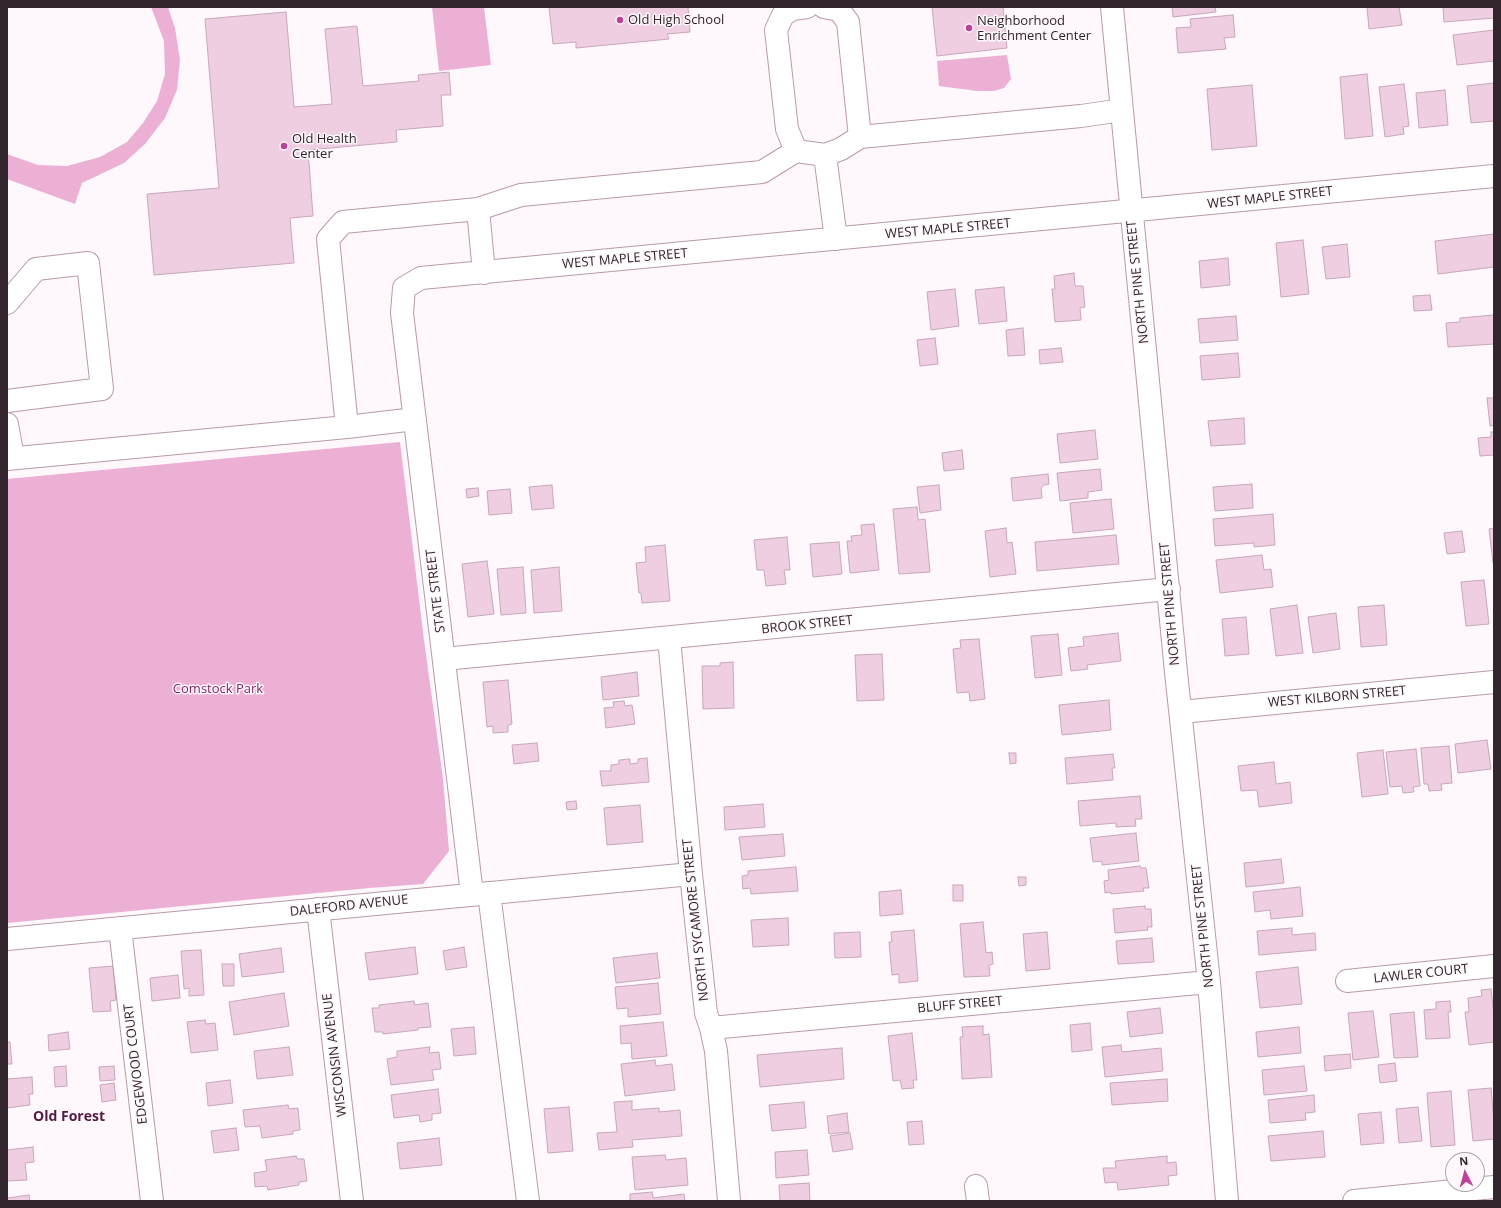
<!DOCTYPE html>
<html>
<head>
<meta charset="utf-8">
<style>
	body { margin:0 }
	#map { position:relative; width:1501px; height:1208px; overflow:hidden; background:#fef7fb; font-family:"Open Sans",sans-serif }
	canvas { display:block }
	.frame { position:absolute; inset:0; border:8px solid #32252d; pointer-events:none }
	.north { position:absolute; left:1445px; top:1152px; width:40px; height:40px; box-sizing:border-box; background:#fef7fb; border:1px solid #aca3a9; border-radius:50%; rotate:354deg; font-size:11px; font-weight:700; line-height:16px; text-align:center; color:#32252d }
	.north::after { content:''; display:block; margin:auto; width:14px; height:18px; background:#bb4296; clip-path:polygon(50% 0,100% 100%,50% 72%,0 100%) }
</style>
</head>
<body>
<div id="map">
<canvas width="1501" height="1208"></canvas>
<div class="frame"></div>
<div class="north">N</div>
</div>
<script>
const g = document.querySelector('canvas').getContext('2d');
g.lineJoin = 'round';
function fill(path, color) {
  g.fillStyle = color;
  g.fill(path, 'evenodd');
}
function poly(rows) {
  const path = new Path2D();
  for (const r of rows) {
    path.moveTo(r[0], r[1]);
    for (let i = 2; i < r.length; i += 2) path.lineTo(r[i], r[i + 1]);
  }
  return path;
}
function trace(path, color, width, dash) {
  g.strokeStyle = color;
  g.lineWidth = width;
  g.lineCap = dash ? 'butt' : 'round';
  g.setLineDash(dash || []);
  g.stroke(path);
}
function drawText(font, color, halo, rows, align = 'center') {
  g.font = font + ' "Open Sans",sans-serif';
  g.lineWidth = 3;
  g.setLineDash([]);
  g.textBaseline = 'middle';
  g.strokeStyle = halo;
  g.fillStyle = color;
  for (const [text, x, y, turn = 0] of rows) {
    g.save();
    g.translate(x, y);
    g.rotate((+turn || 0) * Math.PI / 180);
    g.textAlign = isNaN(turn) ? turn : align;
    if (halo) g.strokeText(text, 0, 0);
    g.fillText(text, 0, 0);
    g.restore();
  }
}
fill(poly([
	[151,7,168,7,175,28,180,60,177,90,165,118,145,144,124,163,82,183,75,204,7,179,7,154,38,165,67,166,100,157,127,142,143,123,157,101,165,74,164,41],
	[432,7,484,7,491,65,439,71],
	[1007,55,1011,79,1004,88,994,91,977,91,939,86,937,61],
	[400,442,424,640,443,779,449,851,423,884,369,888,7,923,7,479]
]), '#ebb0d4');
const building = poly([
	[549,7,688,7,690,32,667,34,669,39,576,48,576,42,553,44,549,7],
	[932,7,1003,7,1007,48,937,56,932,7],
	[1172,7,1215,7,1216,12,1173,17,1172,7],
	[1367,7,1399,7,1402,25,1369,29,1367,7],
	[1443,7,1494,7,1494,18,1444,22,1443,7],
	[286,12,294,107,332,104,325,29,357,26,363,86,419,81,418,75,449,72,451,95,441,95,443,126,396,130,397,142,308,150,313,216,290,218,294,263,154,275,147,194,219,188,205,19,286,12],
	[1233,15,1235,37,1224,38,1226,49,1178,53,1176,28,1191,27,1190,19,1233,15],
	[1494,30,1494,61,1457,65,1453,35,1494,30],
	[1367,74,1373,136,1345,139,1340,77,1367,74],
	[1494,83,1494,121,1471,123,1467,86,1494,83],
	[1404,84,1409,126,1403,127,1404,134,1385,137,1379,87,1404,84],
	[1252,85,1257,146,1212,150,1207,89,1252,85],
	[1445,90,1448,125,1419,128,1416,93,1445,90],
	[1494,234,1494,267,1438,274,1435,241,1494,234],
	[1303,240,1309,294,1281,297,1276,243,1303,240],
	[1347,244,1350,277,1326,279,1322,247,1347,244],
	[1228,258,1230,285,1201,288,1199,261,1228,258],
	[1074,273,1075,286,1083,286,1085,307,1080,308,1081,320,1055,322,1052,289,1055,289,1054,276,1074,273],
	[1004,287,1007,321,979,324,975,290,1004,287],
	[955,289,959,326,931,330,927,292,955,289],
	[1430,295,1432,310,1414,311,1413,296,1430,295],
	[1494,315,1494,344,1448,347,1446,323,1460,322,1460,318,1494,315],
	[1236,316,1238,340,1200,343,1198,319,1236,316],
	[1023,328,1025,355,1008,356,1006,330,1023,328],
	[935,338,938,364,920,366,917,340,935,338],
	[1061,348,1063,362,1040,364,1039,350,1061,348],
	[1238,353,1240,377,1202,380,1200,356,1238,353],
	[1487,398,1494,398,1494,425,1490,426,1487,398],
	[1244,418,1245,444,1211,446,1208,421,1244,418],
	[1095,430,1098,459,1060,463,1057,434,1095,430],
	[1491,432,1494,432,1494,455,1480,456,1478,438,1491,437,1491,432],
	[962,450,964,469,944,471,942,453,962,450],
	[1100,469,1102,490,1088,492,1088,498,1060,501,1057,473,1100,469],
	[1048,474,1049,484,1044,485,1041,488,1042,498,1013,501,1011,478,1048,474],
	[1252,484,1253,508,1215,511,1213,487,1252,484],
	[552,485,554,508,532,510,529,487,552,485],
	[939,485,941,510,920,513,917,487,939,485],
	[478,488,479,496,467,498,466,489,478,488],
	[510,489,512,513,489,515,487,491,510,489],
	[1111,499,1114,529,1073,533,1070,503,1111,499],
	[917,507,918,520,925,519,930,572,899,574,893,509,917,507],
	[1273,514,1275,545,1254,547,1254,543,1215,546,1213,519,1273,514],
	[874,524,879,570,850,573,847,541,852,541,851,536,862,535,861,525,874,524],
	[1006,528,1007,543,1012,542,1016,574,990,577,985,531,1006,528],
	[1494,528,1494,563,1493,563,1489,529,1494,528],
	[1462,531,1465,552,1447,554,1444,533,1462,531],
	[1116,535,1119,564,1037,571,1035,542,1116,535],
	[787,537,790,570,784,570,786,584,766,586,764,570,757,570,754,540,787,537],
	[839,542,842,574,813,577,810,544,839,542],
	[665,545,670,601,642,603,641,593,639,593,636,563,646,562,645,547,665,545],
	[1262,555,1264,570,1271,569,1273,587,1220,593,1216,560,1262,555],
	[487,561,494,614,468,617,462,564,487,561],
	[523,567,526,613,501,615,497,569,523,567],
	[559,567,562,611,534,613,531,570,559,567],
	[1484,580,1489,624,1466,626,1461,582,1484,580],
	[1297,605,1303,653,1276,656,1270,609,1297,605],
	[1384,605,1387,645,1361,647,1358,607,1384,605],
	[1336,613,1340,649,1313,653,1308,617,1336,613],
	[1246,617,1249,654,1225,656,1222,619,1246,617],
	[1118,633,1121,661,1087,665,1088,669,1071,671,1068,648,1084,646,1083,637,1118,633],
	[1058,634,1062,675,1035,678,1031,636,1058,634],
	[979,639,985,699,970,701,969,692,957,693,953,649,961,648,960,640,979,639],
	[882,654,884,700,857,701,855,655,882,654],
	[733,662,734,708,703,709,702,666,720,666,720,663,733,662],
	[637,672,639,696,603,700,601,677,637,672],
	[508,680,512,724,508,725,508,732,493,733,493,726,487,727,483,682,508,680],
	[1109,700,1111,730,1062,735,1059,705,1109,700],
	[624,701,625,706,632,705,635,724,606,728,604,708,614,707,613,702,624,701],
	[1487,740,1491,769,1458,773,1455,744,1487,740],
	[537,743,539,761,514,764,512,745,537,743],
	[1449,746,1452,783,1441,784,1442,790,1429,791,1428,784,1424,784,1421,748,1449,746],
	[1416,749,1420,786,1413,787,1414,792,1403,793,1402,786,1390,787,1386,752,1416,749],
	[1383,750,1388,794,1362,797,1357,753,1383,750],
	[1009,753,1016,753,1016,763,1010,764,1009,753],
	[1113,754,1115,768,1112,768,1113,780,1067,784,1065,758,1113,754],
	[647,758,649,782,602,786,600,771,611,771,611,765,619,764,619,760,630,759,630,764,638,763,638,759,647,758],
	[1274,762,1276,784,1290,782,1292,803,1259,807,1257,790,1241,791,1238,766,1274,762],
	[1140,796,1142,819,1135,819,1136,826,1116,827,1116,823,1080,826,1078,801,1140,796],
	[576,801,577,809,567,810,566,802,576,801],
	[763,804,765,827,725,830,724,807,763,804],
	[640,805,643,842,607,845,604,808,640,805],
	[1136,833,1139,861,1102,865,1102,861,1093,862,1090,838,1136,833],
	[783,834,785,856,742,860,739,837,783,834],
	[1281,859,1284,883,1246,887,1244,863,1281,859],
	[1140,866,1141,868,1146,868,1149,888,1143,888,1144,891,1111,894,1111,892,1105,893,1104,881,1109,880,1108,870,1140,866],
	[796,867,798,891,751,894,750,888,743,889,742,876,748,875,748,871,796,867],
	[1018,877,1026,877,1026,885,1019,886,1018,877],
	[953,885,963,885,963,901,953,901,953,885],
	[1300,887,1303,916,1271,919,1270,910,1255,912,1253,892,1300,887],
	[901,890,903,914,880,916,879,892,901,890],
	[1145,906,1145,909,1151,909,1152,927,1147,927,1148,930,1115,933,1113,909,1145,906],
	[788,918,789,945,753,947,751,920,788,918],
	[983,922,986,953,992,952,993,964,989,965,990,976,964,977,960,924,983,922],
	[1292,928,1292,935,1315,933,1316,950,1259,955,1257,931,1292,928],
	[914,930,918,981,899,983,899,974,892,975,889,942,892,942,891,932,914,930],
	[860,932,861,957,835,958,834,933,860,932],
	[1047,932,1050,969,1026,971,1023,934,1047,932],
	[1152,938,1154,962,1118,964,1116,941,1152,938],
	[415,947,418,974,369,980,365,953,415,947],
	[464,947,467,967,446,970,443,951,464,947],
	[281,948,284,972,242,977,239,954,281,948],
	[201,950,204,995,189,996,189,988,184,989,181,951,201,950],
	[657,953,660,978,616,983,613,958,657,953],
	[222,964,234,964,234,986,223,986,222,964],
	[113,966,116,1000,110,1001,111,1011,93,1012,89,968,113,966],
	[1298,967,1302,1004,1260,1008,1256,972,1298,967],
	[178,975,180,998,152,1001,150,978,178,975],
	[658,983,661,1014,628,1017,628,1008,617,1009,615,987,658,983],
	[1491,989,1494,1015,1494,1042,1469,1045,1465,1012,1469,1012,1468,998,1482,996,1481,990,1491,989],
	[284,993,289,1026,234,1035,229,1002,284,993],
	[414,1001,415,1005,428,1003,431,1027,418,1028,418,1030,383,1034,383,1032,375,1032,372,1008,379,1008,379,1005,414,1001],
	[1450,1001,1451,1012,1448,1012,1450,1038,1426,1039,1424,1010,1436,1009,1436,1002,1450,1001],
	[1160,1008,1163,1033,1130,1037,1127,1012,1160,1008],
	[1373,1011,1379,1057,1353,1060,1348,1013,1373,1011],
	[1414,1012,1418,1057,1394,1058,1390,1014,1414,1012],
	[205,1020,206,1024,215,1023,218,1050,191,1053,187,1022,205,1020],
	[663,1022,667,1056,632,1059,631,1043,621,1044,620,1026,663,1022],
	[1090,1023,1092,1050,1072,1052,1070,1025,1090,1023],
	[983,1026,983,1035,989,1034,992,1077,962,1079,960,1037,963,1037,962,1027,983,1026],
	[474,1027,476,1054,454,1056,451,1029,474,1027],
	[1299,1027,1301,1053,1258,1057,1256,1032,1299,1027],
	[68,1032,70,1049,49,1051,48,1035,68,1032],
	[912,1033,917,1080,913,1080,914,1088,902,1089,900,1080,893,1081,888,1036,912,1033],
	[7,1042,10,1042,12,1064,7,1064,7,1042],
	[1121,1045,1122,1052,1161,1048,1163,1071,1105,1077,1102,1047,1121,1045],
	[289,1047,293,1075,257,1079,254,1051,289,1047],
	[430,1047,429,1053,439,1052,441,1069,432,1070,434,1080,391,1085,387,1059,397,1057,397,1051,430,1047],
	[842,1048,844,1079,760,1087,757,1055,842,1048],
	[1350,1054,1351,1068,1325,1071,1324,1056,1350,1054],
	[655,1060,656,1066,672,1064,675,1090,625,1096,621,1064,655,1060],
	[1395,1063,1397,1081,1380,1083,1378,1065,1395,1063],
	[66,1066,67,1086,55,1087,54,1067,66,1066],
	[114,1066,115,1080,100,1081,99,1067,114,1066],
	[1304,1066,1307,1091,1264,1095,1262,1070,1304,1066],
	[32,1077,33,1094,29,1094,30,1105,7,1108,7,1079,32,1077],
	[1167,1079,1168,1101,1112,1105,1110,1083,1167,1079],
	[230,1080,233,1103,208,1106,206,1083,230,1080],
	[114,1083,116,1100,102,1102,100,1085,114,1083],
	[1491,1088,1494,1121,1494,1139,1473,1141,1468,1090,1491,1088],
	[438,1089,441,1113,432,1114,432,1120,420,1122,419,1115,394,1118,391,1095,438,1089],
	[1451,1091,1455,1145,1431,1147,1427,1093,1451,1091],
	[1314,1095,1315,1112,1305,1113,1306,1120,1270,1123,1268,1100,1314,1095],
	[632,1101,632,1110,659,1108,659,1112,680,1110,682,1136,632,1140,633,1147,599,1150,597,1133,617,1132,614,1102,632,1101],
	[804,1102,806,1128,772,1131,769,1105,804,1102],
	[288,1105,289,1109,298,1108,300,1130,293,1131,293,1134,262,1138,260,1126,245,1127,243,1110,288,1105],
	[569,1107,573,1151,548,1153,544,1109,569,1107],
	[1418,1107,1422,1141,1399,1143,1396,1109,1418,1107],
	[1381,1112,1384,1143,1361,1145,1358,1114,1381,1112],
	[847,1113,849,1132,829,1134,827,1116,847,1113],
	[922,1121,924,1144,909,1145,907,1122,922,1121],
	[236,1128,239,1150,214,1153,211,1131,236,1128],
	[1323,1131,1325,1157,1271,1161,1268,1136,1323,1131],
	[850,1133,853,1149,833,1152,830,1136,850,1133],
	[439,1138,442,1165,400,1169,397,1143,439,1138],
	[33,1147,34,1162,25,1163,27,1180,7,1181,7,1150,33,1147],
	[807,1150,809,1175,776,1178,775,1152,807,1150],
	[665,1155,666,1160,686,1158,688,1185,635,1190,632,1157,665,1155],
	[296,1156,297,1159,304,1159,307,1181,299,1182,299,1185,268,1190,267,1186,255,1187,254,1173,267,1171,265,1160,296,1156],
	[1167,1156,1167,1163,1176,1162,1177,1175,1168,1176,1169,1185,1118,1190,1117,1182,1105,1183,1103,1168,1116,1168,1115,1161,1167,1156],
	[809,1183,810,1201,780,1201,779,1185,809,1183],
	[652,1192,653,1198,684,1194,685,1201,628,1201,630,1200,630,1194,652,1192],
	[29,1195,30,1201,7,1201,7,1198,29,1195]
]);
fill(building, '#f0cee2');
trace(building, '#c7a7ba', 1);
const minor = poly([
	[807,7,792,9,783,15,776,30,787,129,796,151,825,155,841,149,860,137,848,22,839,10,824,7],
	[1112,7,1176,672,1209,982,1227,1201],
	[860,137,1081,116,1122,110],
	[825,155,836,239],
	[478,209,484,273],
	[7,303,36,269,88,263,102,389,7,401],
	[7,424,13,458],
	[347,427,328,239,343,222,478,209,521,195,762,172,796,151],
	[7,459,347,427,415,419],
	[669,638,691,874,706,1013,711,1028,716,1051,729,1201],
	[444,659,1169,589],
	[1181,712,1494,682],
	[489,893,528,1201],
	[472,894,402,313,404,288,421,278,1494,176],
	[318,909,352,1201],
	[120,928,152,1201],
	[7,939,691,874],
	[1347,981,1494,966],
	[711,1028,1209,982],
	[976,1186,978,1201]
]);
const major = poly([
	[1354,1201,1494,1187]
]);
trace(minor, '#b999ac', 24);
trace(major, '#b999ac', 24);
trace(minor, '#fff', 22);
trace(major, '#fff', 22);
for (const [x, y, r, color] of [
	[620,20,4,"#bb4296"],
	[969,28,4,"#bb4296"],
	[284,146,4,"#bb4296"]
]) {
  const dot = new Path2D();
  dot.arc(x, y, r, 0, 2 * Math.PI);
  g.fillStyle = color;
  g.fill(dot);
  trace(dot, '#fef7fb', 1.5);
}
drawText('13px', '#32252d', '#fef7fb', [
	["Old High School",628,20],
	["Neighborhood",977,21],
	["Enrichment Center",977,36],
	["Old Health",292,139],
	["Center",292,154]
], 'left');
drawText('13px', '#32252d', '#fef7fb', [
	["WEST MAPLE STREET",1270,198,-6],
	["WEST MAPLE STREET",948,229,-5],
	["WEST MAPLE STREET",625,259,-5],
	["NORTH PINE STREET",1138,282,-96],
	["STATE STREET",436,591,-97],
	["NORTH PINE STREET",1170,604,-95],
	["BROOK STREET",807,625,-6],
	["WEST KILBORN STREET",1337,697,-5],
	["DALEFORD AVENUE",349,906,-6],
	["NORTH SYCAMORE STREET",696,920,-96],
	["NORTH PINE STREET",1203,926,-96],
	["LAWLER COURT",1421,974,-6],
	["BLUFF STREET",960,1005,-5],
	["WISCONSIN AVENUE",335,1055,-97],
	["EDGEWOOD COURT",136,1064,-97]
]);
drawText('13px', '#862669', '#fef7fb', [
	["Comstock Park",218,689]
]);
drawText('bold 14px', '#531941', '#fef7fb', [
	["Old Forest",69,1117]
]);
</script>
</body>
</html>
